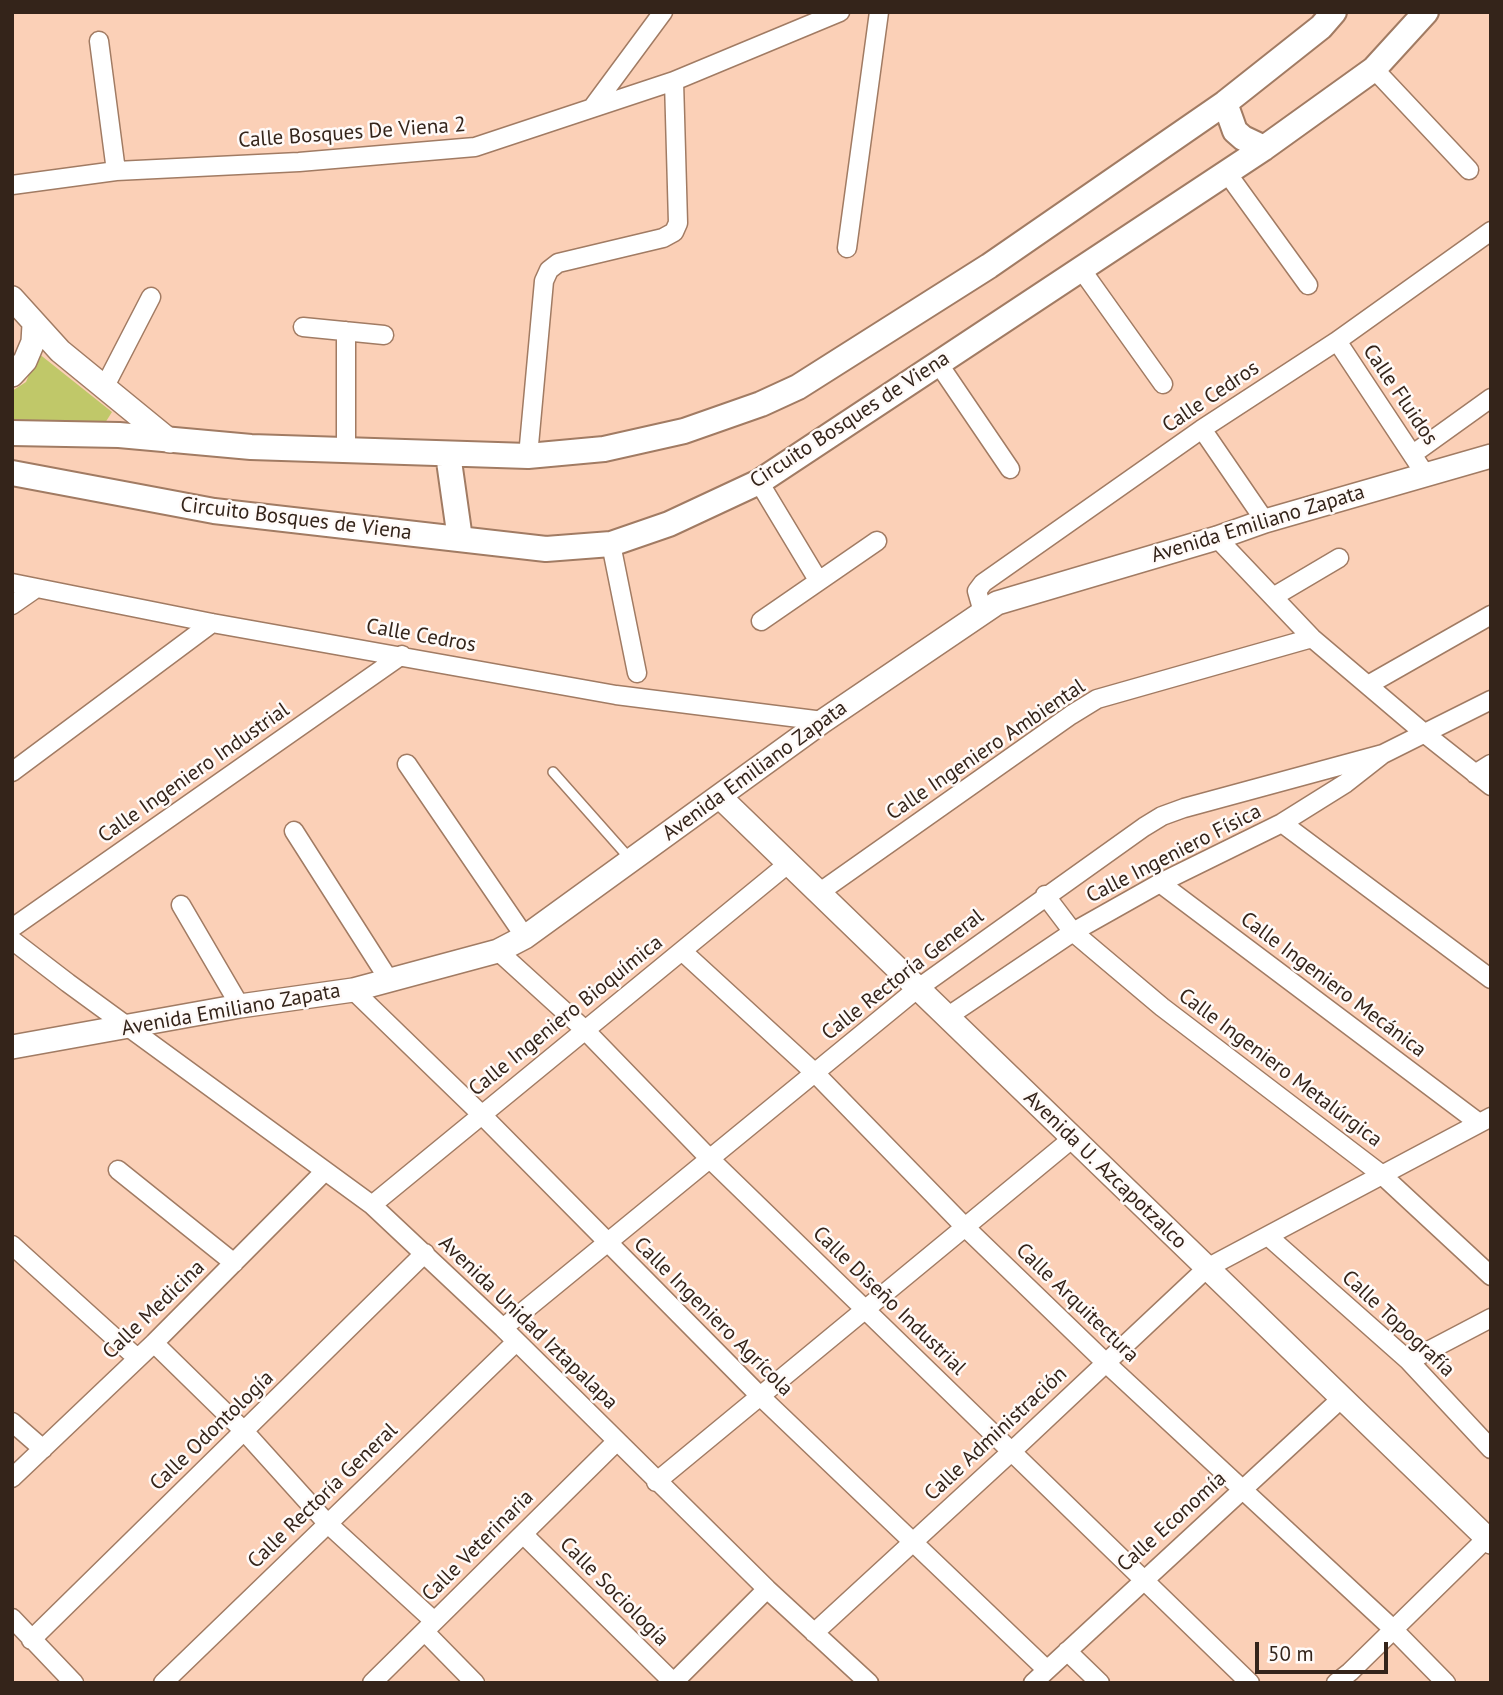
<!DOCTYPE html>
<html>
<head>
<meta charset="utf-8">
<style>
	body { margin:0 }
	#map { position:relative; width:1503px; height:1695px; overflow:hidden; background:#fbd0b7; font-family:"PT Sans",sans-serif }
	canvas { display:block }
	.frame { position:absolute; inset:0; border:14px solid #34241a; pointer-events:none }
	.scale { position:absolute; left:1255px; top:1642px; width:133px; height:32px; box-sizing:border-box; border:4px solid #34241a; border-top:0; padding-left:9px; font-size:21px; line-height:24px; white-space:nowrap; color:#34241a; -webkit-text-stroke:5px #fffaf8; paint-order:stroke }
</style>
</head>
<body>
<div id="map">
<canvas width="1503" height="1695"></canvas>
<div class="frame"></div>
<div class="scale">50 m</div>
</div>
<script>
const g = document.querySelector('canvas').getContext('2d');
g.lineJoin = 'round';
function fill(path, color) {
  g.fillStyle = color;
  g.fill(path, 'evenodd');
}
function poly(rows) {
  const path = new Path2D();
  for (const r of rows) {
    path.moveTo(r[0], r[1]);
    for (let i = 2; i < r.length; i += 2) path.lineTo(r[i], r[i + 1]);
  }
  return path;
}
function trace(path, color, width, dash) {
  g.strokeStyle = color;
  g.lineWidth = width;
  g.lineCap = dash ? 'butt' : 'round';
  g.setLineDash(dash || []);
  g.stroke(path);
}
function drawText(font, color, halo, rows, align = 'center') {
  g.font = font + ' "PT Sans",sans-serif';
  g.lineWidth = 5;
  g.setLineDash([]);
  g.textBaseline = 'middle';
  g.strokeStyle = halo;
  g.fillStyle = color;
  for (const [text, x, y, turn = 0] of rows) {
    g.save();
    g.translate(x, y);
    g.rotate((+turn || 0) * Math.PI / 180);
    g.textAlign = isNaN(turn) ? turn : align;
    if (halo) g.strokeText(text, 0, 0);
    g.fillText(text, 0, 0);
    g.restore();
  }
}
fill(poly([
	[38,353,112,412,105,423,12,420,12,391,26,382]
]), '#c0c869');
const service = poly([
	[553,772,631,860]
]);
const minor = poly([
	[99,41,116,171],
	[1374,69,1469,170],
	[592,108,663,12],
	[1227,173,1308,285],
	[12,185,116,171,299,162,475,147,674,81,840,12],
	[847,248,879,12],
	[1081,269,1163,384],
	[303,327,384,335],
	[346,331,346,450],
	[1337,341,1425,474],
	[938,363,1010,469],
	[104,388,151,297],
	[1202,429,1265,521],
	[1413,454,1491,398],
	[528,456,544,281,549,270,558,263,663,238,674,232,678,223,674,81],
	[759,482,818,580],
	[1217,538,1312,638,1424,733,1491,786],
	[611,544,637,673],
	[12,583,212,623,616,695,823,721],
	[1273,597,1339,558],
	[12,605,35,589],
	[983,612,977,591,983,583,1202,429,1337,341,1491,231],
	[761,621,877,541],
	[1368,685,1491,615],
	[407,764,525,937],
	[12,772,212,623],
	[1475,774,1491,764],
	[1282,823,1491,979],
	[294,831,389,980],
	[1160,883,1479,1123],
	[820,892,1071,715,1097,699,1312,638],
	[1045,895,1073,932,1162,1007,1381,1174,1491,1276],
	[181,905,240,1006],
	[12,928,402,655],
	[12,940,68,983,372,1205,503,1328,767,1589,869,1683],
	[498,951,585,1030,710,1159,1250,1683],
	[682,951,815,1073,965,1227,1106,1363,1393,1629,1446,1683],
	[353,990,482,1115,760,1396,1047,1670],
	[947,1017,1073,932,1160,883,1282,823,1346,783,1383,754,1491,700],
	[118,1170,234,1263],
	[372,1205,789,863],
	[1269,1237,1409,1361,1491,1449],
	[12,1245,137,1358],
	[503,1328,917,989,1144,827,1162,816,1184,808,1383,754],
	[154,1343,244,1431,327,1523,434,1621],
	[1409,1361,1491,1318],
	[12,1422,43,1449],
	[12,1478,154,1343,325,1171],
	[656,1482,1073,1138],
	[523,1534,674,1683],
	[12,1618,74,1683],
	[425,1632,475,1683],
	[814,1633,1011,1452,1207,1268,1491,1117],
	[31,1640,425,1253],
	[1067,1651,1100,1683],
	[163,1683,516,1342],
	[372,1683,616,1442],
	[673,1683,767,1589],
	[1033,1683,1343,1397],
	[1336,1683,1350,1672,1491,1534]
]);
const tertiary = poly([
	[12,298,60,351,170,441],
	[12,375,25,361,33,342,34,325],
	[720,797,1491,1542],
	[12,1047,240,1006,353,990,498,951,525,937,823,721,997,603,1217,538,1265,521,1491,456]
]);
const secondary = poly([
	[1225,103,1235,131,1243,138,1264,148],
	[12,433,119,435,251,447,528,456,604,449,684,431,761,404,798,387,989,266,1225,103,1321,27,1334,12],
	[448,454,460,539],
	[12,473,214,511,546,549,611,544,669,524,759,482,1264,148,1374,69,1426,12]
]);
trace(service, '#a17b63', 12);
trace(minor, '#a17b63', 21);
trace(tertiary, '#a17b63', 26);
trace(secondary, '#a17b63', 28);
trace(service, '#fff', 9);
trace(minor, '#fff', 18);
trace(tertiary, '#fff', 23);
trace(secondary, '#fff', 24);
drawText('21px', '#34241a', '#fffaf8', [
	["Calle Bosques De Viena 2",352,133,-4],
	["Calle Fluidos",1400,395,56],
	["Calle Cedros",1211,397,-34],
	["Circuito Bosques de Viena",850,420,-33],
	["Circuito Bosques de Viena",296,519,7],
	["Avenida Emiliano Zapata",1258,524,-17],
	["Calle Cedros",421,636,10],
	["Calle Ingeniero Ambiental",986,750,-34],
	["Avenida Emiliano Zapata",755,771,-36],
	["Calle Ingeniero Industrial",194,773,-35],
	["Calle Ingeniero Física",1174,854,-27],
	["Calle Rectoría General",903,975,-38],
	["Calle Ingeniero Mecánica",1333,985,37],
	["Avenida Emiliano Zapata",231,1010,-10],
	["Calle Ingeniero Bioquímica",566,1016,-39],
	["Calle Ingeniero Metalúrgica",1280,1068,37],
	["Avenida U. Azcapotzalco",1105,1170,44],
	["Calle Diseño Industrial",889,1301,44],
	["Calle Arquitectura",1077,1303,44],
	["Calle Medicina",154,1310,-44],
	["Calle Ingeniero Agrícola",713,1317,45],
	["Avenida Unidad Iztapalapa",528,1323,44],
	["Calle Topografía",1398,1324,43],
	["Calle Odontología",212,1431,-44],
	["Calle Administración",996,1434,-43],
	["Calle Rectoría General",323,1496,-44],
	["Calle Economía",1172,1522,-42],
	["Calle Veterinaria",478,1546,-45],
	["Calle Sociología",614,1592,45]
]);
</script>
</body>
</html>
